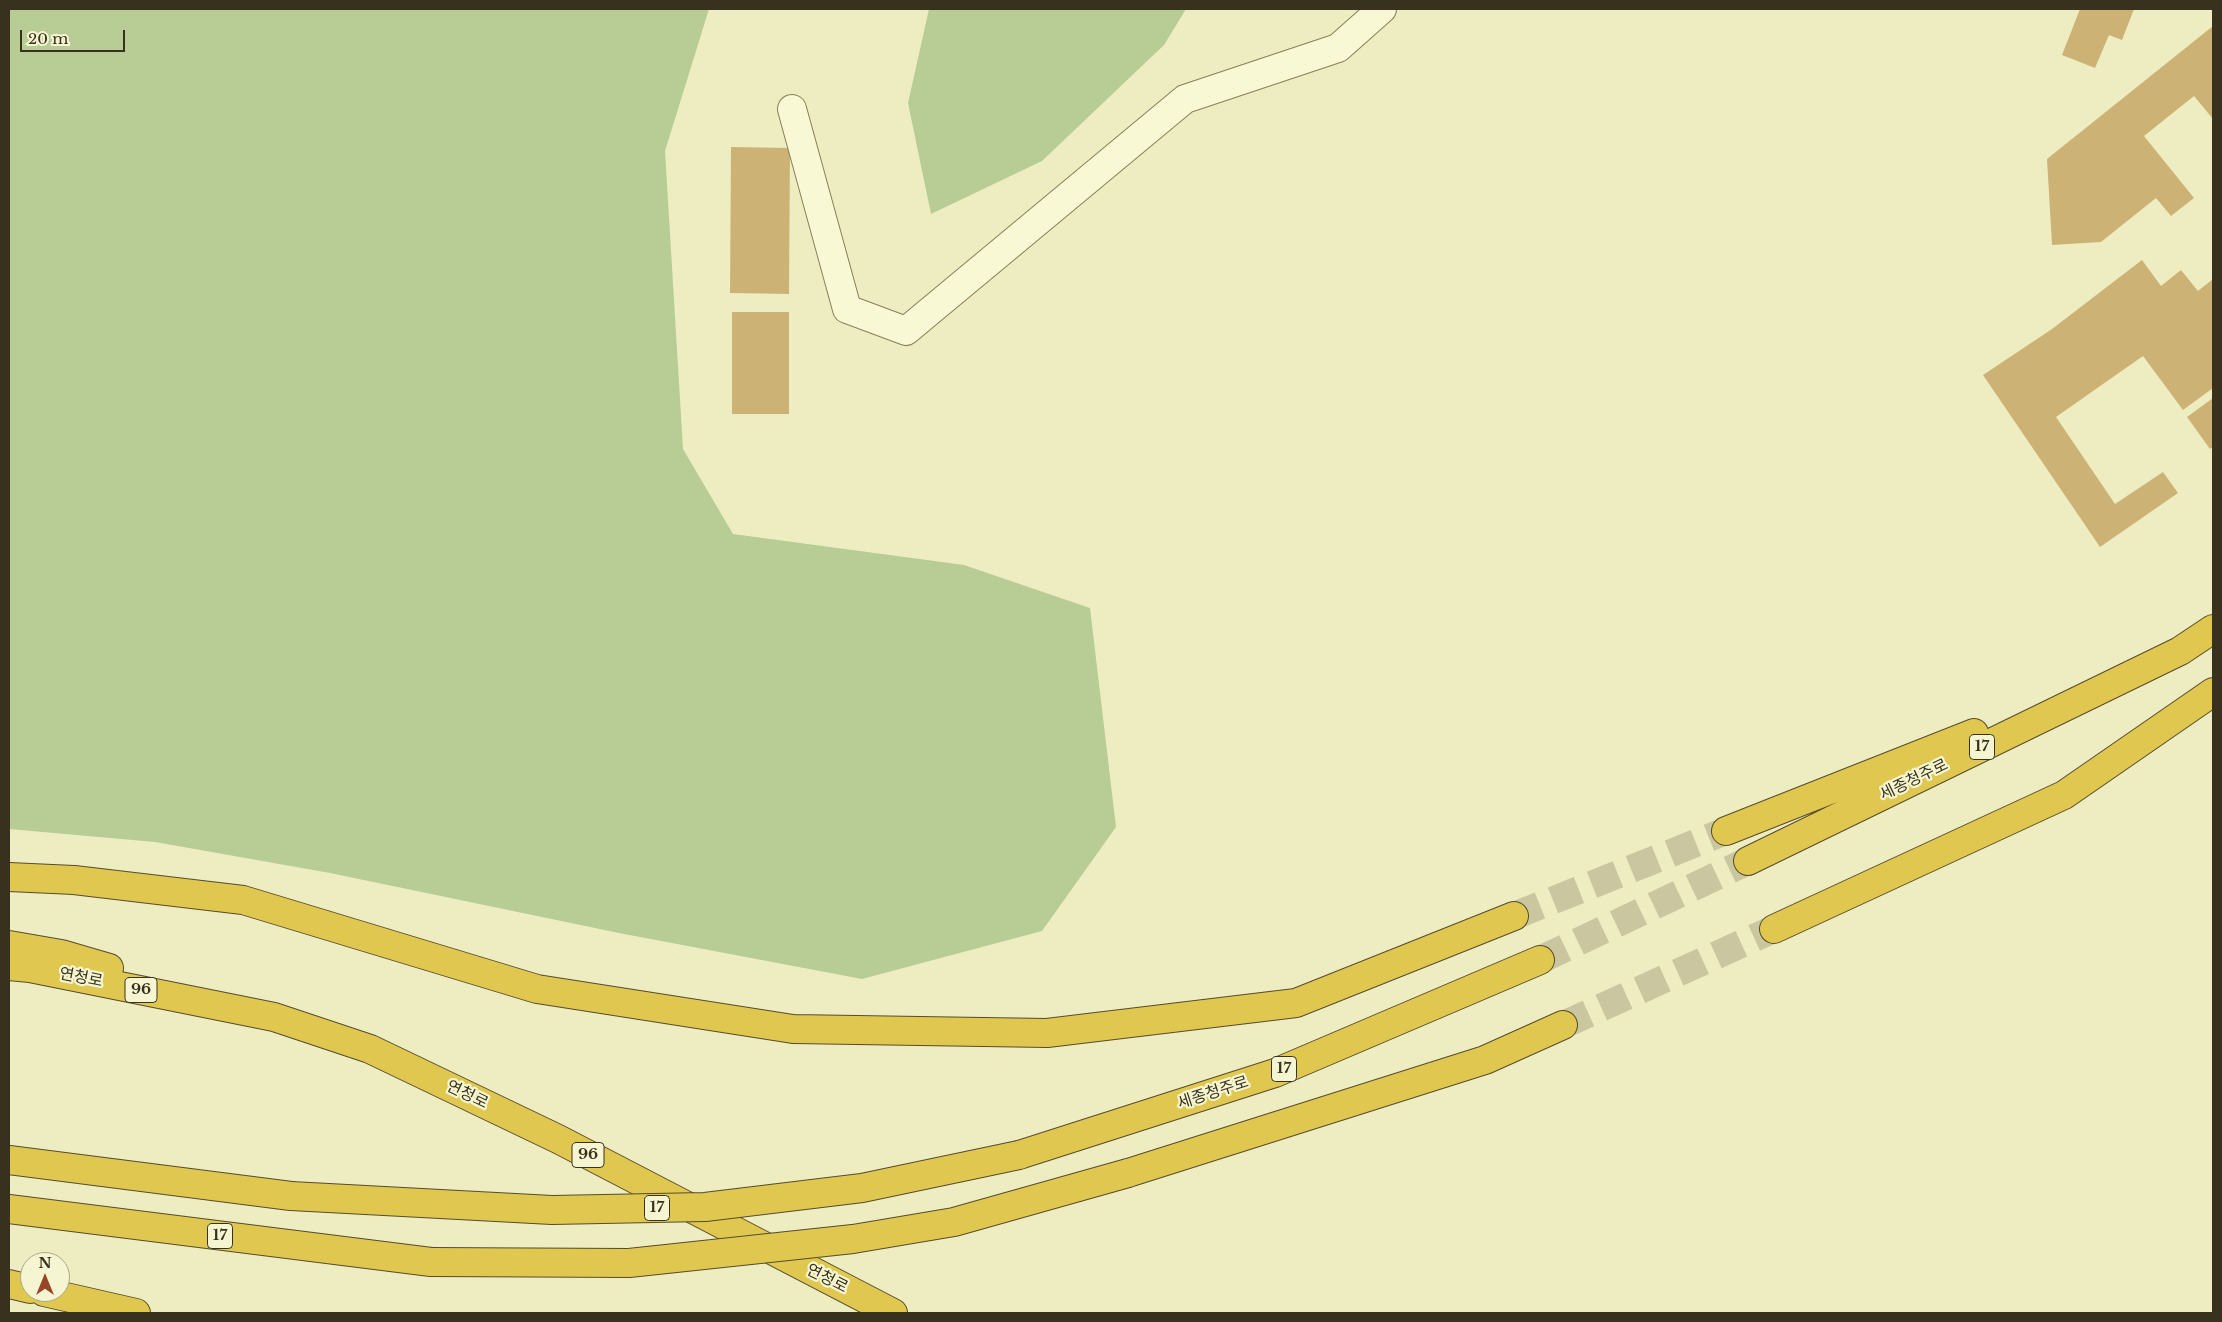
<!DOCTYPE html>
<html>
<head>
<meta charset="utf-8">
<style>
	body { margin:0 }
	#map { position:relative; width:2222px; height:1322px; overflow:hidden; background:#eeedc1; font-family:"Libre Baskerville",serif }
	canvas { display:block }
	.frame { position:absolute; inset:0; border:10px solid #38311d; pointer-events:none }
	.north { position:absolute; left:20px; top:1252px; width:50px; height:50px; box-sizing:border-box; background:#f6f5d1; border:1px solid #aaa789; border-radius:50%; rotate:0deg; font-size:14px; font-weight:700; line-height:20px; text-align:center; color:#38311d }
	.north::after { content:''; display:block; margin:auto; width:18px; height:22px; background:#984527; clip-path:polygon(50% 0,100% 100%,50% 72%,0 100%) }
	.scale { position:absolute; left:20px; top:30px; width:105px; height:22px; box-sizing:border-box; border:2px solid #38311d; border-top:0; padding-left:6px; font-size:15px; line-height:18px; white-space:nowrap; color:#38311d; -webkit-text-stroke:4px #f6f5d1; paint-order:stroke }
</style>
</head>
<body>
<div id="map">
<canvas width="2222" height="1322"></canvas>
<div class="frame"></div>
<div class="north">N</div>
<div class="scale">20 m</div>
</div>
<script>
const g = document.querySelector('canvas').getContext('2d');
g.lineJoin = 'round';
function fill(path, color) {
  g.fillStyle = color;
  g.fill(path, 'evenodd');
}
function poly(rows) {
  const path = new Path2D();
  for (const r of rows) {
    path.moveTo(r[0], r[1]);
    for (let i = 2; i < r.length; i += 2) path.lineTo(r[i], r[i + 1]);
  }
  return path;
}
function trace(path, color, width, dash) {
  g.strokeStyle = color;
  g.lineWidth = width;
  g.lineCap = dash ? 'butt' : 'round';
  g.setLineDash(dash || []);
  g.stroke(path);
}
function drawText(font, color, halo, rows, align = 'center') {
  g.font = font + ' "Libre Baskerville","Noto Sans KR",serif';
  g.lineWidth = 4.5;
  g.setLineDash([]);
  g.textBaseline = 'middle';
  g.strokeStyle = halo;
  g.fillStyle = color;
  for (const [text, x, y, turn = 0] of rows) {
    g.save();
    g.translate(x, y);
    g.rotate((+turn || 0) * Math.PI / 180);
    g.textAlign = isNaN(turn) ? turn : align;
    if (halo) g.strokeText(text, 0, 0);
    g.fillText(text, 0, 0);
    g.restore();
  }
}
fill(poly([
	[9,9,709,9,665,151,683,449,733,534,964,565,1090,608,1116,827,1042,931,862,979,619,933,330,873,155,842,9,829],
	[929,9,1186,9,1164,45,1042,161,931,214,908,103]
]), '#b7cd95');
fill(poly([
	[2080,9,2134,9,2122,40,2109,35,2095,68,2062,55],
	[2213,26,2213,119,2194,96,2144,136,2194,198,2171,216,2156,198,2101,242,2052,245,2047,159],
	[731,147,790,148,789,294,730,293],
	[2142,260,2161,286,2181,270,2198,291,2213,279,2213,388,2183,410,2143,356,2056,417,2115,504,2163,472,2178,493,2100,547,1983,375,2052,329],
	[732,312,789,312,789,414,732,414],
	[2213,398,2213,447,2210,449,2187,417]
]), '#cdb276');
trace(poly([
	[1514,916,1726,831],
	[1540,960,1748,861],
	[1563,1025,1774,929]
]), '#cac7a0', 28, [28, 14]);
const street = poly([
	[792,109,847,309,906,331,1185,99,1338,48,1382,9]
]);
const highway = poly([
	[1726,831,1974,733],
	[1748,861,2180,651,2213,629],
	[9,877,74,880,243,900,537,989,793,1029,1047,1033,1296,1003,1514,916],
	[1774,929,2064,795,2213,692],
	[9,945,61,954,109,968],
	[9,966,30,968,274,1017,370,1049,558,1139,893,1313],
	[1019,1155,1275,1073,1540,960],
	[9,1160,291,1196],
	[1128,1173,1485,1060,1563,1025],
	[9,1209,431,1262],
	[9,1284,30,1289],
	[44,1292,136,1313]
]);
trace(street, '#887f58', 30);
trace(highway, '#564b2d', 30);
trace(street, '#f9f8d4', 28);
trace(highway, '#e0c750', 28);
const highwayBridge = poly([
	[291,1196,552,1210,705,1207,862,1188,1019,1155],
	[431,1262,629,1263,853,1239,954,1222,1128,1173]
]);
trace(highwayBridge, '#564b2d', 30, []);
trace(highwayBridge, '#e0c750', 28);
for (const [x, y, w] of [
	[1982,747,25],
	[141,990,32],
	[1284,1069,25],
	[588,1155,32],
	[657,1208,25],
	[220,1236,25]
]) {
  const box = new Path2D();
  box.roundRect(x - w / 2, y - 12.5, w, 25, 4);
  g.fillStyle = '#f6f5d1';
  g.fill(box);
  trace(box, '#38311d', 1);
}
drawText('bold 15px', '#38311d', null, [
	["17",1982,747],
	["96",141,990],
	["17",1284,1069],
	["96",588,1155],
	["17",657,1208],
	["17",220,1236]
]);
drawText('16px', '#38311d', '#f6f5d1', [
	["세종청주로",1914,780,-26],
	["연청로",81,978,11],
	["세종청주로",1213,1093,-18],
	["연청로",467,1095,26],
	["연청로",827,1279,27]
]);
</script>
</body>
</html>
